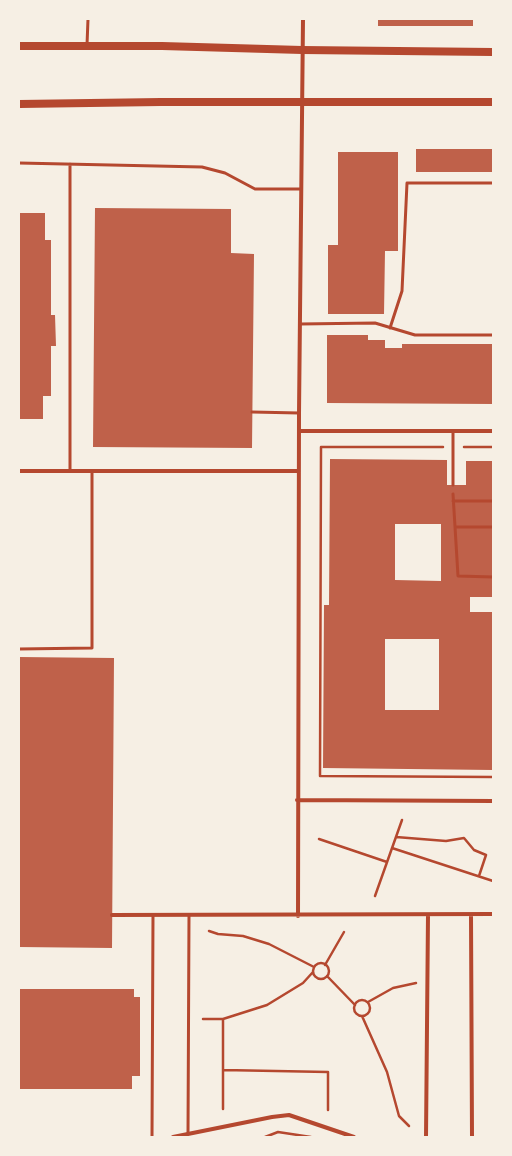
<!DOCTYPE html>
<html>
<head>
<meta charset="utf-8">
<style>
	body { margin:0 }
	#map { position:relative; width:512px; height:1156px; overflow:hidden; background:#f6efe4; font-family:Bitter,serif }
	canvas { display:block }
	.frame { position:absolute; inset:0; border:20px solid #f6efe4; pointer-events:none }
</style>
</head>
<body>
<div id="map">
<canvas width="512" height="1156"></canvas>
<div class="frame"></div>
</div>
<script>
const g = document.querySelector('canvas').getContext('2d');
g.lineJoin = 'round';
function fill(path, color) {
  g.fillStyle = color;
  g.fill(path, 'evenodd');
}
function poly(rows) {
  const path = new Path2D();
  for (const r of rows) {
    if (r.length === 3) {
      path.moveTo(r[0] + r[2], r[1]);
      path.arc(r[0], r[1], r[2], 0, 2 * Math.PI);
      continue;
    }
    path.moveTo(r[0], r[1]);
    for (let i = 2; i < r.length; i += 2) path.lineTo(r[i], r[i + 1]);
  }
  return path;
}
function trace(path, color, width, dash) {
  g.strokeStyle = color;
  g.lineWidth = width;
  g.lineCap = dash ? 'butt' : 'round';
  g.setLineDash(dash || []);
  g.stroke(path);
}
fill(poly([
	[378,19,473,19,473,26,378,26],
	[416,149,493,149,493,172,416,172],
	[338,152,398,152,398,251,385,251,384,314,328,314,328,245,338,245],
	[95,208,231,209,231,253,254,254,252,448,93,447],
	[19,213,45,213,45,240,51,240,51,315,55,315,56,346,51,346,51,396,43,396,43,419,19,419],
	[327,335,368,335,368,340,385,340,385,348,402,348,402,344,493,344,493,404,327,403],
	[330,459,447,460,447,485,466,485,466,461,493,461,493,597,470,597,470,612,493,612,493,770,323,768,324,605,329,605],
	[395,524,441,524,441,581,395,580],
	[385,639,439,639,439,710,385,710],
	[19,657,114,658,112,948,19,947],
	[19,989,134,989,134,997,140,997,140,1076,132,1076,132,1089,19,1089]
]), '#bf614a');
trace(poly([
	[443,447,321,447,320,776,493,777],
	[464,447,493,447],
	[396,837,446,841,464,838,474,850,486,855,479,876],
	[319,839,387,862],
	[392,848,493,881],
	[375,896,402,820],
	[209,931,218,934,243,936,269,944,314,967],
	[321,971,8],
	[325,965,344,932],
	[327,976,355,1005],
	[362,1008,8],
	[368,1002,393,988,416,983],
	[362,1016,387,1072,399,1116,409,1126],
	[203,1019,223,1019,267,1005,303,983,313,972],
	[223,1070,328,1072,328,1110],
	[223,1109,223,1019],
	[265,1137,278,1132,311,1137]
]), '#b5482f', 2.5);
trace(poly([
	[87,45,88,19],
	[19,163,202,167,225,173,255,189,301,189],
	[70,164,70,471],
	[300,324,375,323,415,335,493,335],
	[390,328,402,291,407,183,493,183],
	[252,412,299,413],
	[453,431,453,485],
	[453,494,458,576,493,577],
	[453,501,493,501],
	[455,527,493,527],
	[19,649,92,648,92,471],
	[188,1134,189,915],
	[152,1137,153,915]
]), '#b5482f', 3);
trace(poly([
	[299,431,493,431],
	[19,471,299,471],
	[297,800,493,801],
	[112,915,493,914],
	[471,915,472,1137],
	[298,916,299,413,303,19],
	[173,1137,272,1117,289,1115,354,1137],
	[426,1137,428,915]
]), '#b5482f', 4);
trace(poly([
	[19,46,162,46,302,50,493,52],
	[19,104,161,102,493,102]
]), '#b5482f', 8);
</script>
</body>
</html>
